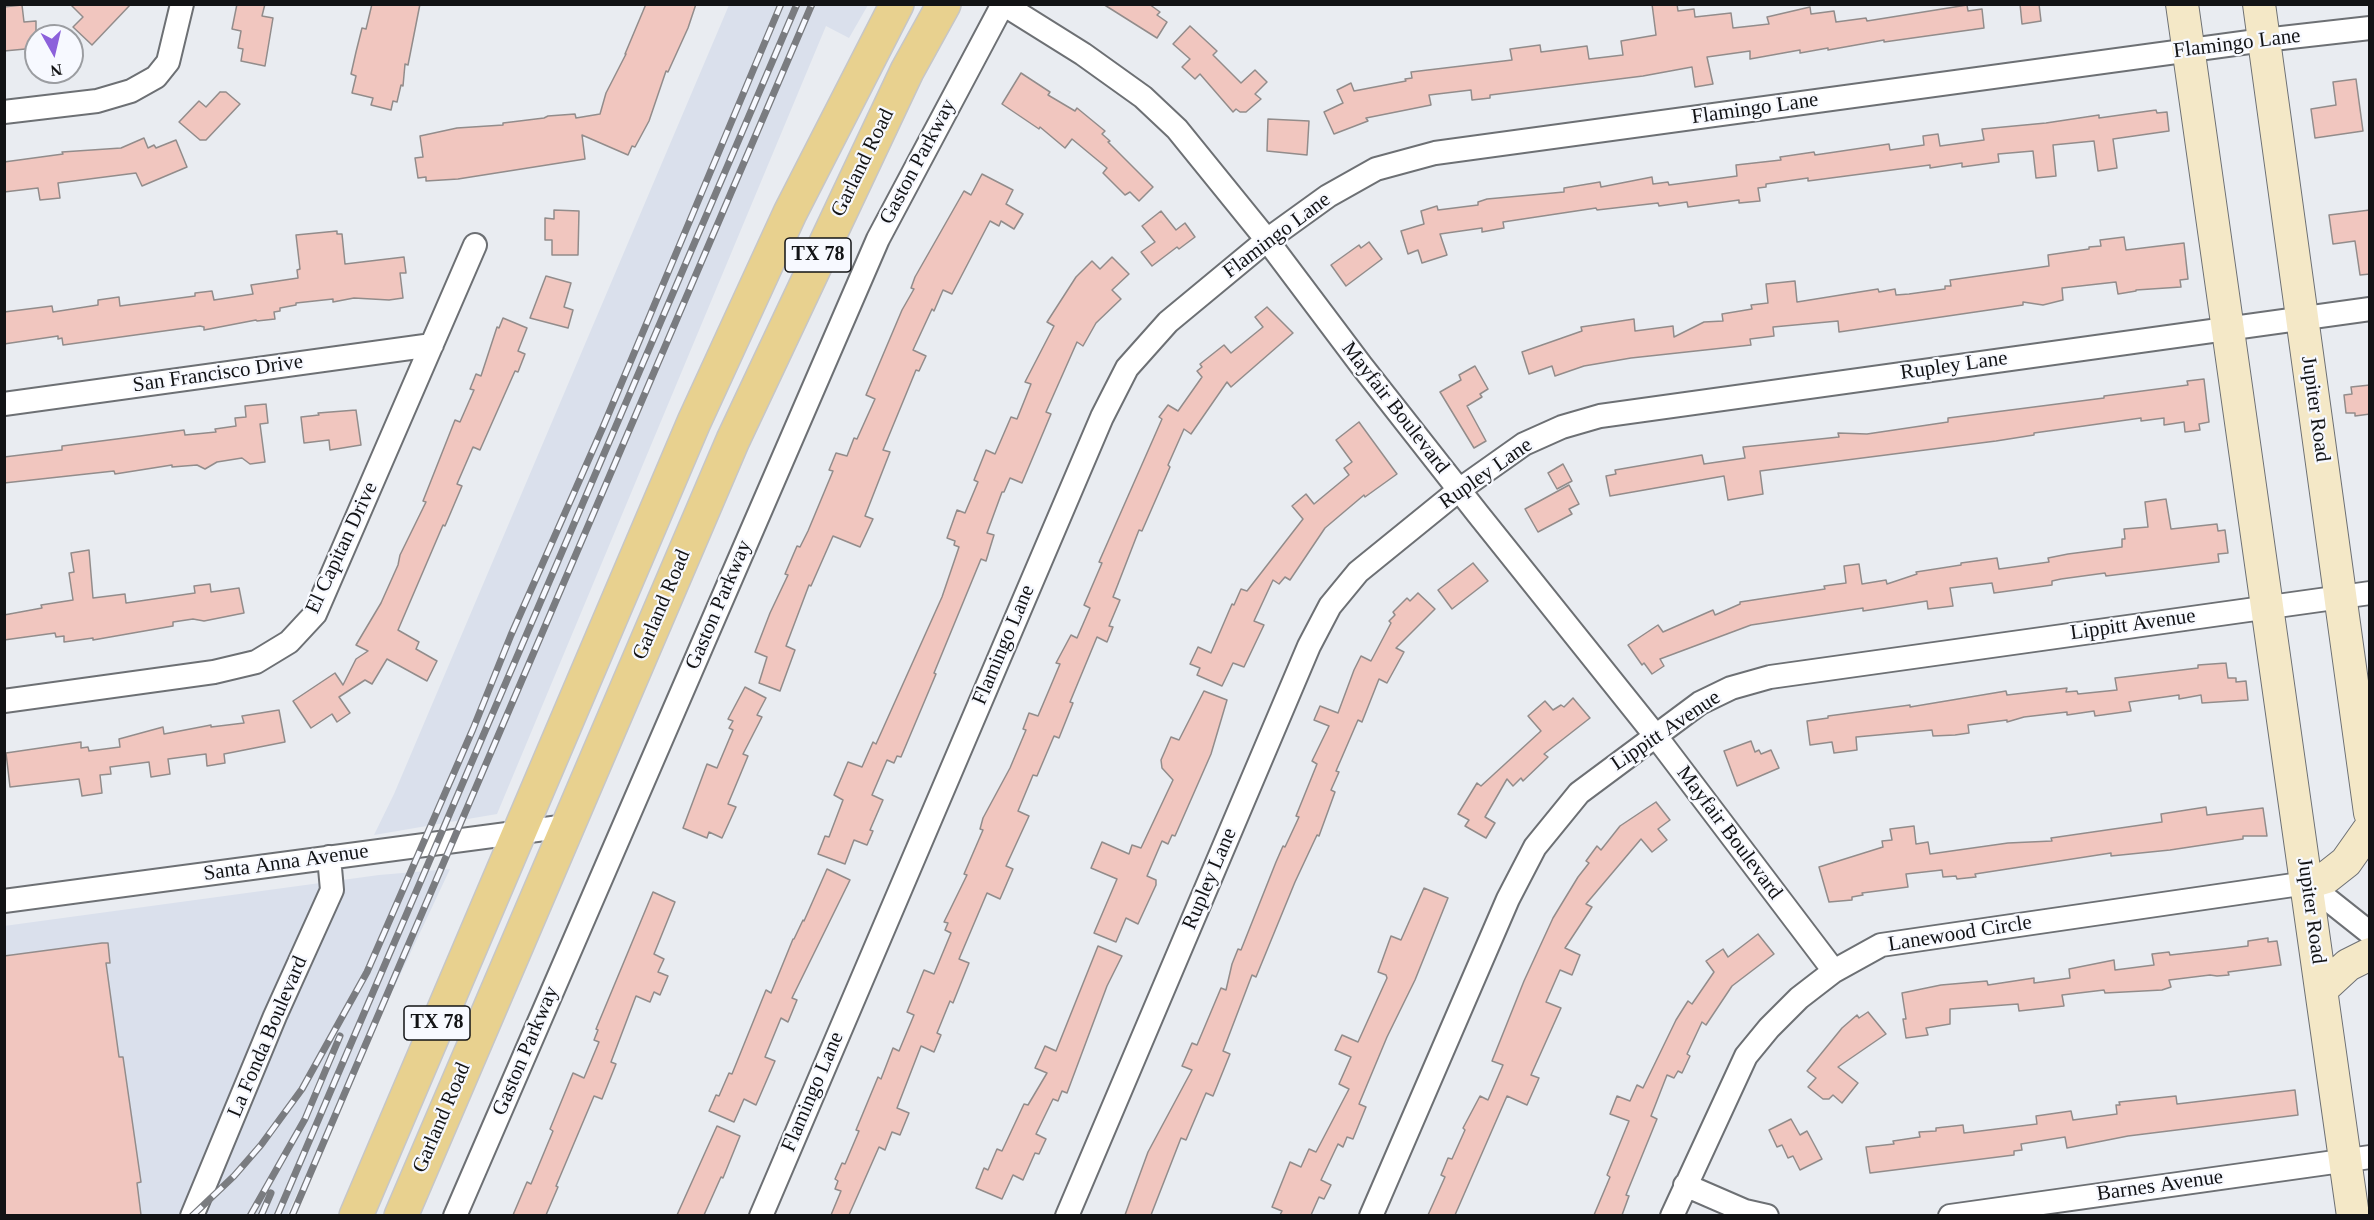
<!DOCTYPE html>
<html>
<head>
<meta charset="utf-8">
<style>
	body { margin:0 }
	#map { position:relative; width:2374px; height:1220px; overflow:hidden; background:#e9ecf1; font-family:Georgia,serif }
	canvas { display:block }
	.frame { position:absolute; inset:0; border:6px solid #121315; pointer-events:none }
	.north { position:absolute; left:24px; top:24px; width:60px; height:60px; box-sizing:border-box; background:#f7f9ff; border:2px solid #9b9da1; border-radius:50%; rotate:172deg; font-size:16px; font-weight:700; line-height:24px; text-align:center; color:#121315 }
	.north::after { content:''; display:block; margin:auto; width:21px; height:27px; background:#8c61db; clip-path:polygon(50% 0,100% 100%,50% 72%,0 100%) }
</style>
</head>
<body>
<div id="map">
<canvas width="2374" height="1220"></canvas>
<div class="frame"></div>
<div class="north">N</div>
</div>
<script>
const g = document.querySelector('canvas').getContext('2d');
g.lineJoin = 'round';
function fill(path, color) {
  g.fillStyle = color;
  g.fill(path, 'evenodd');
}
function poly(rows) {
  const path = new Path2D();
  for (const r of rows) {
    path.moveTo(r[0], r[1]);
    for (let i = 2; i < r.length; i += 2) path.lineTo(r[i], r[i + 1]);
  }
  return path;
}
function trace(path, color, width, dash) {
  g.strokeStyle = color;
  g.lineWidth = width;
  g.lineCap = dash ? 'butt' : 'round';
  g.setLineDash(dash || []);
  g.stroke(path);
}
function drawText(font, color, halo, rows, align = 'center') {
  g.font = font + ' Georgia,serif';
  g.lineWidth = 4.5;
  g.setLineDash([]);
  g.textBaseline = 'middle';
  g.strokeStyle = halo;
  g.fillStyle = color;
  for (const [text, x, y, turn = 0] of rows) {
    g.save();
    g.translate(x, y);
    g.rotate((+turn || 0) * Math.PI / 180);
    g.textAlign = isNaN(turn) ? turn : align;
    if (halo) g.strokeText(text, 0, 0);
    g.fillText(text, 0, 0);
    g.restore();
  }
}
fill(poly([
	[729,5,868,5,849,38,826,26,497,814,374,835,394,794],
	[450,869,287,1215,5,1215,4,926,379,875]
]), '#dae0ec');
const building = poly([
	[70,4,131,4,92,45,73,27,83,17,70,4],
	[237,4,265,4,262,16,273,18,265,66,241,61,243,49,238,48,241,31,232,29,237,4],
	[372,4,420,4,408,65,405,64,403,86,401,85,397,102,393,101,391,110,371,105,373,98,352,93,356,76,351,74,356,52,362,28,366,29,372,4],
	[646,4,696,4,688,28,668,72,666,71,649,121,635,147,632,146,628,155,582,135,585,159,458,179,426,181,426,177,418,178,415,158,423,157,420,136,457,128,503,125,503,123,544,118,548,116,575,114,576,118,600,114,606,93,626,54,625,54,646,4],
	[1103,4,1149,4,1160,12,1157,15,1167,22,1157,38,1103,4],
	[1652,4,1677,4,1678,11,1694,9,1695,17,1731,13,1733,28,1769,24,1767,17,1810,7,1811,14,1834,11,1836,22,1866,18,1867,21,1967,5,1968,11,1982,9,1984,28,1884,42,1884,40,1828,50,1828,48,1800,53,1800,50,1750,59,1750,51,1707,57,1713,84,1695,87,1692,67,1643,76,1490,95,1490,98,1472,100,1471,90,1429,95,1431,105,1366,118,1368,121,1334,134,1324,112,1343,103,1337,90,1351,83,1354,91,1406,81,1405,79,1412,78,1411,72,1512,60,1510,49,1540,45,1541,52,1587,46,1589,59,1623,55,1621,41,1656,35,1652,4],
	[2020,4,2039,4,2041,21,2022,24,2020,4],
	[22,5,24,22,36,21,36,48,4,51,4,7,22,5],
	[1190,26,1217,51,1213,55,1241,83,1255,70,1267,82,1255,94,1261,99,1246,112,1240,112,1236,109,1233,112,1200,74,1195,79,1182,67,1190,59,1173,44,1190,26],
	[1021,73,1050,92,1048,95,1075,111,1077,108,1105,131,1102,134,1110,141,1108,142,1153,187,1139,201,1130,192,1125,195,1103,173,1107,168,1072,139,1065,148,1040,127,1039,129,1002,104,1021,73],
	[2356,79,2363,131,2315,138,2311,109,2336,105,2333,82,2356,79],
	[220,92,226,92,240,104,206,140,200,140,179,122,199,101,206,107,220,92],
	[2156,110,2157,113,2167,112,2169,131,2113,139,2117,168,2098,171,2094,141,2053,145,2056,176,2036,178,2033,151,1998,154,1999,162,1962,167,1962,163,1930,168,1930,165,1808,181,1808,178,1766,184,1766,187,1758,188,1760,201,1739,203,1739,200,1688,207,1687,202,1659,206,1658,203,1597,210,1596,208,1503,222,1504,228,1482,232,1482,228,1440,234,1447,255,1422,263,1418,250,1408,254,1401,231,1424,224,1421,211,1437,206,1438,210,1478,205,1478,202,1487,199,1564,192,1564,188,1600,182,1601,187,1652,177,1653,184,1668,182,1669,185,1737,176,1736,165,1781,160,1780,157,1814,152,1815,155,1889,144,1890,150,1924,145,1923,136,1938,134,1940,146,1984,140,1982,129,2046,123,2099,115,2099,118,2156,110],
	[1268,119,1309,121,1307,155,1267,151,1268,119],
	[144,138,148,148,154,145,156,148,176,140,187,167,142,186,136,173,58,183,60,198,40,200,38,188,4,192,4,162,63,154,62,152,121,148,144,138],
	[982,174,1013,190,1006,204,1023,214,1014,229,1001,221,999,226,990,221,952,294,943,290,934,311,932,309,913,350,926,356,919,371,916,370,883,450,890,452,865,516,873,519,860,547,833,536,811,586,809,585,786,646,795,650,780,691,759,683,767,657,755,652,770,613,788,575,785,574,797,546,800,547,808,531,833,471,829,470,836,453,847,456,854,438,857,439,875,399,866,395,902,310,914,289,911,288,915,277,964,191,971,195,982,174],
	[554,210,579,211,578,255,552,255,552,240,545,240,545,218,554,219,554,210],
	[2370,210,2370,274,2360,275,2355,241,2333,244,2329,215,2370,210],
	[1161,211,1176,230,1185,223,1195,237,1179,249,1177,247,1152,266,1141,252,1155,242,1142,226,1161,211],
	[337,231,337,234,342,234,345,264,404,257,406,273,400,273,403,298,389,300,354,298,333,302,333,299,296,303,296,305,280,308,280,311,274,312,275,319,257,321,256,320,204,330,204,327,200,326,63,345,62,338,58,339,58,336,4,344,4,312,52,306,53,312,98,305,98,300,119,297,120,306,195,296,195,293,212,291,214,300,253,294,251,285,298,278,297,270,300,269,296,235,337,231],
	[2124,237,2126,250,2184,243,2188,279,2180,280,2181,287,2136,290,2136,291,2118,294,2116,282,2062,288,2063,300,2043,305,2023,302,2023,305,1839,332,1838,321,1773,327,1774,336,1750,339,1751,345,1631,358,1584,366,1555,376,1552,366,1529,374,1522,352,1582,331,1581,327,1634,319,1635,331,1673,326,1674,337,1704,322,1723,321,1722,314,1752,309,1751,305,1768,303,1766,284,1795,281,1797,302,1878,289,1879,292,1895,289,1896,295,1909,294,1945,289,1945,286,1951,286,1950,280,2049,266,2048,255,2089,249,2089,247,2101,246,2100,240,2124,237],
	[1369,242,1382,259,1346,286,1331,265,1359,245,1361,248,1369,242],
	[1112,257,1129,274,1112,290,1121,299,1096,323,1083,346,1077,342,1046,412,1051,414,1022,483,1010,478,1004,492,1002,492,987,533,994,535,986,561,981,559,934,673,936,674,901,757,897,756,894,763,887,760,872,795,883,800,870,830,873,831,867,845,854,840,845,864,818,854,825,836,829,837,843,800,834,795,848,762,862,767,873,742,876,744,942,597,959,547,954,545,955,541,947,538,957,510,965,513,978,482,974,480,986,450,995,454,1011,417,1017,419,1031,384,1025,382,1054,326,1047,322,1076,277,1092,261,1100,269,1112,257],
	[546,276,571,283,564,307,573,310,568,328,530,318,546,276],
	[1267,307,1293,333,1231,387,1227,382,1191,434,1184,429,1168,465,1170,467,1142,531,1139,530,1113,597,1120,600,1109,626,1113,627,1107,642,1097,637,1070,702,1073,703,1059,738,1054,736,1037,776,1033,775,1018,811,1029,816,1006,866,1013,869,1000,899,987,893,959,959,969,963,953,1003,950,1001,937,1033,941,1035,934,1052,921,1046,897,1108,909,1113,900,1135,892,1132,885,1150,879,1147,849,1215,831,1215,841,1191,835,1189,838,1181,835,1179,842,1163,845,1164,859,1131,856,1130,878,1077,881,1079,893,1048,899,1051,914,1015,907,1012,924,970,934,974,951,933,945,930,948,923,944,922,967,875,964,874,983,830,980,829,983,818,1010,768,1026,730,1023,729,1029,713,1038,716,1060,664,1056,663,1071,635,1077,638,1090,608,1084,605,1102,563,1099,562,1162,419,1159,417,1168,405,1178,411,1202,377,1197,371,1202,367,1200,364,1224,345,1231,353,1263,327,1255,317,1267,307],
	[503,318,527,328,518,351,525,354,518,372,515,371,480,450,473,447,457,484,462,486,445,526,443,525,398,630,419,642,416,649,437,661,427,681,387,659,372,684,365,680,339,697,350,713,337,722,332,714,311,728,293,701,335,673,343,685,356,659,368,651,356,645,381,603,398,565,400,555,426,502,423,501,455,420,460,422,474,390,470,389,476,374,481,376,497,327,499,328,503,318],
	[1475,366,1488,389,1480,394,1482,397,1467,406,1486,441,1474,448,1440,392,1461,380,1459,375,1475,366],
	[2204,379,2209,422,2199,424,2200,430,2185,432,2184,422,2164,425,2164,418,2141,421,2141,418,2034,433,2034,435,1996,441,1760,471,1763,494,1728,500,1724,476,1610,496,1606,476,1616,474,1615,470,1702,455,1704,464,1745,458,1743,447,1839,437,1838,433,1867,434,1948,422,1948,418,2104,398,2104,396,2188,385,2187,381,2204,379],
	[2370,385,2370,414,2355,416,2355,413,2346,413,2344,395,2352,394,2351,387,2370,385],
	[266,404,268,423,260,424,265,462,250,464,242,458,217,462,205,469,197,465,172,467,172,465,115,474,114,471,4,483,4,457,62,450,62,446,140,436,184,430,185,435,216,432,215,429,236,426,235,418,246,417,245,406,266,404],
	[356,410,361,445,330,450,329,440,304,443,301,417,319,415,318,413,356,410],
	[1359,422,1397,474,1365,497,1364,495,1325,528,1290,580,1285,577,1279,584,1273,580,1254,621,1264,625,1244,667,1233,663,1222,686,1197,675,1200,668,1190,664,1198,647,1211,653,1232,604,1234,605,1241,589,1247,591,1303,519,1292,506,1306,494,1314,504,1349,475,1344,468,1352,462,1336,440,1359,422],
	[1563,464,1572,481,1557,489,1548,473,1563,464],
	[1569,485,1579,504,1569,509,1572,514,1538,532,1525,509,1569,485],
	[2166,499,2171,529,2217,524,2218,531,2225,530,2228,553,2218,554,2219,562,2106,576,2105,573,2061,579,2052,581,2052,585,1994,593,1992,583,1950,588,1953,606,1928,609,1927,601,1863,611,1863,608,1751,625,1660,659,1664,666,1652,674,1644,663,1642,665,1628,645,1658,625,1663,632,1713,610,1715,615,1740,604,1740,602,1825,589,1824,586,1846,583,1844,566,1859,564,1862,584,1886,580,1887,584,1917,574,1916,572,1961,565,1961,563,1997,558,1999,569,2049,562,2048,558,2068,554,2122,547,2122,539,2125,539,2124,529,2148,527,2145,502,2166,499],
	[89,550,93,598,125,594,126,603,195,593,194,586,210,584,211,592,239,588,244,613,204,621,193,619,173,622,173,626,93,640,93,638,64,642,64,636,56,637,55,633,4,640,4,615,42,608,41,605,73,600,69,573,74,572,71,553,89,550],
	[1473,563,1488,581,1452,609,1438,590,1473,563],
	[1418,593,1435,609,1396,648,1404,652,1387,683,1379,679,1362,722,1358,720,1336,771,1339,772,1331,790,1335,792,1319,836,1317,835,1295,882,1256,977,1252,975,1223,1051,1230,1054,1213,1096,1206,1093,1186,1140,1181,1138,1151,1215,1125,1215,1148,1152,1192,1070,1182,1066,1192,1043,1197,1045,1221,988,1226,990,1232,964,1238,949,1241,950,1276,862,1283,846,1285,847,1299,817,1296,816,1317,764,1312,761,1329,726,1314,720,1320,706,1338,713,1354,670,1361,656,1371,661,1391,623,1389,621,1395,615,1393,612,1407,598,1410,601,1418,593],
	[2226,663,2228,678,2236,678,2236,682,2246,681,2248,700,2202,703,2201,695,2179,699,2179,695,2129,702,2131,711,2095,716,2094,711,2067,715,2067,712,2024,717,2007,722,2007,720,1968,725,1969,733,1955,735,1933,736,1932,730,1856,737,1857,750,1834,753,1832,742,1810,745,1807,721,1828,718,1828,716,1910,705,1910,707,2006,691,2007,695,2067,688,2066,692,2077,691,2078,694,2117,690,2115,678,2198,668,2198,665,2226,663],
	[745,687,766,698,757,715,762,717,743,754,748,756,728,804,736,807,722,838,709,832,707,838,683,828,707,764,717,768,733,730,729,728,733,721,728,719,745,687],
	[1204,691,1227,700,1211,754,1175,836,1172,835,1168,844,1162,841,1147,876,1156,880,1156,885,1138,924,1126,918,1116,942,1094,933,1117,879,1091,868,1102,842,1129,854,1132,845,1141,848,1173,780,1162,768,1161,760,1171,737,1179,740,1204,691],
	[1573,698,1590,718,1544,754,1548,757,1523,781,1521,778,1513,786,1507,779,1485,817,1495,823,1486,838,1465,826,1469,820,1458,814,1477,783,1481,786,1541,731,1528,716,1545,701,1553,710,1561,705,1564,707,1573,698],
	[279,710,285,742,224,754,225,763,207,766,206,754,168,759,170,774,151,777,149,762,110,767,111,774,100,775,102,793,82,796,79,779,10,787,6,753,81,742,81,748,88,747,89,751,120,747,119,739,163,727,164,734,211,725,211,727,244,723,242,716,279,710],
	[1751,741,1755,752,1759,750,1761,754,1771,750,1779,768,1737,786,1724,751,1751,741],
	[1656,802,1670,820,1658,829,1667,840,1652,852,1641,839,1586,904,1592,907,1565,948,1580,955,1572,975,1560,970,1546,1002,1561,1008,1531,1075,1539,1078,1527,1105,1507,1096,1455,1215,1428,1215,1445,1177,1441,1175,1448,1158,1452,1159,1465,1130,1463,1128,1480,1096,1488,1100,1503,1065,1492,1061,1524,981,1553,918,1578,877,1589,863,1586,861,1597,846,1601,850,1620,826,1656,802],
	[2206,807,2207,815,2263,808,2267,836,2243,836,2243,839,2170,850,2111,856,2111,853,1975,874,1976,877,1957,879,1956,876,1943,877,1942,870,1906,874,1908,887,1862,893,1863,895,1852,897,1852,900,1829,902,1819,867,1883,847,1882,841,1892,840,1890,829,1914,826,1916,844,1928,842,1930,854,2008,843,2052,841,2051,838,2162,822,2161,814,2206,807],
	[827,869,850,880,792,998,797,1000,788,1022,781,1018,765,1057,775,1061,756,1105,744,1099,734,1122,709,1111,716,1095,719,1096,729,1073,732,1074,766,990,771,993,793,939,794,939,803,920,804,921,827,869],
	[1424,888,1448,898,1415,980,1387,1037,1359,1104,1366,1107,1353,1139,1347,1137,1343,1147,1338,1144,1321,1180,1331,1185,1324,1199,1319,1197,1311,1215,1280,1215,1282,1211,1272,1207,1290,1162,1301,1167,1309,1149,1316,1152,1349,1089,1339,1084,1351,1057,1335,1050,1342,1035,1358,1042,1387,978,1386,975,1378,972,1391,936,1401,940,1424,888],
	[653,892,675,902,654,954,664,959,658,972,668,976,660,995,654,992,650,1002,636,996,611,1062,616,1064,602,1099,594,1096,556,1186,558,1187,546,1215,513,1215,527,1182,531,1184,553,1131,550,1129,573,1073,584,1078,599,1042,594,1040,598,1030,596,1029,653,892],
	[1758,934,1774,954,1732,986,1706,1025,1702,1022,1687,1054,1690,1056,1682,1073,1678,1071,1674,1078,1667,1075,1651,1116,1657,1119,1626,1195,1629,1196,1622,1215,1594,1215,1610,1177,1607,1175,1629,1121,1610,1114,1617,1096,1630,1101,1637,1085,1643,1088,1676,1020,1688,1001,1692,1004,1714,972,1706,961,1723,949,1728,957,1758,934],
	[2268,938,2268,942,2277,941,2281,965,2228,972,2229,975,2217,976,2210,975,2169,980,2171,987,2162,990,2105,993,2104,990,2062,995,2064,1006,2019,1011,2018,1004,1950,1009,1950,1024,1926,1028,1928,1035,1906,1038,1903,1019,1906,1019,1902,993,1941,985,1987,981,1988,985,2034,978,2034,983,2070,978,2069,969,2114,960,2115,970,2154,965,2152,954,2169,952,2170,955,2215,950,2248,946,2248,941,2268,938],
	[102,943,108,943,110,963,106,963,119,1057,123,1057,141,1182,137,1183,141,1215,4,1215,4,956,102,943],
	[1098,946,1122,956,1107,986,1067,1093,1062,1091,1058,1101,1053,1099,1036,1134,1046,1139,1039,1154,1035,1153,1023,1180,1013,1175,1002,1199,976,1188,984,1168,988,1170,997,1149,1002,1151,1024,1104,1028,1105,1047,1073,1035,1068,1045,1046,1056,1051,1098,946],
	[1868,1012,1886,1034,1838,1067,1858,1083,1842,1103,1833,1095,1829,1099,1823,1099,1808,1087,1816,1078,1807,1071,1842,1028,1857,1015,1859,1018,1868,1012],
	[2295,1090,2298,1115,2128,1136,2067,1148,2065,1137,2021,1144,2022,1150,2014,1151,2014,1155,1870,1173,1866,1147,1894,1144,1893,1141,1920,1137,1919,1132,1936,1131,1936,1128,1963,1125,1964,1133,2037,1124,2036,1116,2071,1111,2073,1120,2117,1114,2116,1105,2120,1105,2119,1102,2176,1096,2177,1104,2295,1090],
	[1791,1119,1800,1135,1807,1131,1822,1159,1800,1170,1793,1156,1788,1158,1782,1145,1777,1147,1769,1130,1791,1119],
	[717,1126,740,1136,723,1178,721,1177,704,1215,677,1215,717,1126]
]);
fill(building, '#f1c6bf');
trace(building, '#928c8b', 1.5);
const minor = poly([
	[1003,4,1083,54,1143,97,1177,129,1267,240,1361,365,1478,514,1655,735,1834,971],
	[4,112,97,101,131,91,156,77,168,62,182,4],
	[4,404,432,345],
	[4,701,214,672,256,662,289,642,315,614,475,245],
	[4,901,567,826],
	[1685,1185,1745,1211,1767,1216],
	[192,1216,275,1016,332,890,329,857],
	[455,1216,878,239,1003,4],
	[761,1216,1102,417,1127,368,1168,322,1267,240,1328,196,1376,169,1435,153,2264,40,2370,28],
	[1067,1216,1309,646,1330,606,1358,572,1459,490,1524,444,1562,427,1600,416,2370,309],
	[1371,1216,1508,899,1535,847,1579,793,1700,703,1731,688,1770,677,2370,593],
	[1672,1216,1746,1056,1769,1028,1799,998,1834,971,1881,945,2307,883,2370,933],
	[1950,1216,2370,1157]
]);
const secondary = poly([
	[2182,4,2353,1216],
	[2259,4,2370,813],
	[2307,883,2327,877,2346,862,2370,828],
	[2322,989,2348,965,2370,954]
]);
const primary = poly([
	[356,1216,694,422,790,213,897,4],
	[401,1216,733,440,907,71,944,4]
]);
trace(minor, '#6d7074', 26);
trace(secondary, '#6d7074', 34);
trace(primary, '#c6c6c7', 36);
trace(minor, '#fff', 22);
trace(secondary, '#f4e8c7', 32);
trace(primary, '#e8d18f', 33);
const rail = poly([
	[192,1216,234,1176,261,1145,302,1089,367,972,473,729,511,635,603,427,781,4],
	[250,1216,305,1119,340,1036],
	[261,1216,271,1193],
	[277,1216,797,4],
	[292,1216,812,4]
]);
trace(rail, '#7a7c80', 7);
trace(rail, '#f7f9ff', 4.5, [14]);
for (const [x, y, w] of [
	[818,255,66],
	[437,1023,66]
]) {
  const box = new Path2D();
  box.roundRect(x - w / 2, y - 17, w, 34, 4.5);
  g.fillStyle = '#f7f9ff';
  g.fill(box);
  trace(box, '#121315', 1.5);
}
drawText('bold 20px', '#121315', null, [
	["TX 78",818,255],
	["TX 78",437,1023]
]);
drawText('21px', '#121315', '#f7f9ff', [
	["Flamingo Lane",2237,44,-7],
	["Flamingo Lane",1755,109,-8],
	["Gaston Parkway",918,162,-62],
	["Garland Road",863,163,-64],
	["Flamingo Lane",1277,236,-37],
	["Rupley Lane",1954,366,-8],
	["San Francisco Drive",218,374,-8],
	["Mayfair Boulevard",1395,408,52],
	["Jupiter Road",2315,409,82],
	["Rupley Lane",1486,474,-35],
	["El Capitan Drive",342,548,-65],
	["Garland Road",662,605,-67],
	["Gaston Parkway",719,605,-67],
	["Lippitt Avenue",2133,625,-8],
	["Flamingo Lane",1004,645,-67],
	["Lippitt Avenue",1666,731,-34],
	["Mayfair Boulevard",1729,833,53],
	["Santa Anna Avenue",286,863,-8],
	["Rupley Lane",1210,879,-67],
	["Jupiter Road",2311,911,82],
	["Lanewood Circle",1960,934,-9],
	["La Fonda Boulevard",268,1037,-67],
	["Gaston Parkway",526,1051,-67],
	["Flamingo Lane",813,1092,-67],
	["Garland Road",442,1118,-67],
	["Barnes Avenue",2160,1186,-8]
]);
</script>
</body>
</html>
